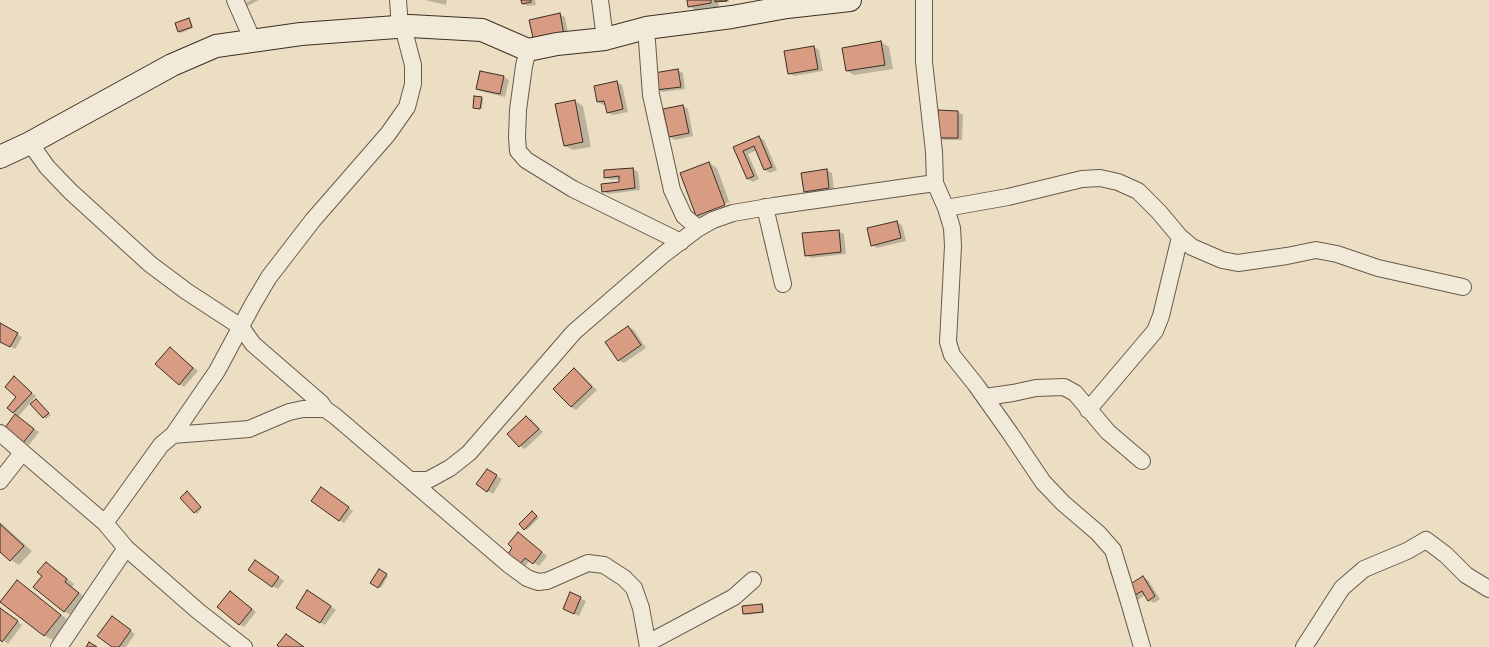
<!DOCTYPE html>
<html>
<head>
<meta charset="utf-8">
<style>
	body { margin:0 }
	canvas { display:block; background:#ebdec3 }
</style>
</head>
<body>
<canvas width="1489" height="647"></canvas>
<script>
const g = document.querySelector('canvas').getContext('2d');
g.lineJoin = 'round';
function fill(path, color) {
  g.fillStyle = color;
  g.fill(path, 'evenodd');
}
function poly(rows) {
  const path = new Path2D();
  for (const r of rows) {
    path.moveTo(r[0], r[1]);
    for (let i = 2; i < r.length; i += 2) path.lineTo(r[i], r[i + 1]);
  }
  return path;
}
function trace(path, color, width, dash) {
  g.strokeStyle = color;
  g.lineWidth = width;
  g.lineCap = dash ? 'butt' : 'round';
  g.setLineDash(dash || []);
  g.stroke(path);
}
fill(poly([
	[239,0,247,0,242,2,242,5,251,0,259,0,246,7,241,4],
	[425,0,447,0,446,5],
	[522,0,535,0,536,5,528,6,523,4],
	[688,0,729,0,729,2,718,2,719,7,697,11,689,6],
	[559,14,565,17,569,38,540,44],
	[189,19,191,21,193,28,181,33,179,31],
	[881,42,889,47,893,69,854,75,847,71,843,48],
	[814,47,819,50,823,71,794,76,789,73],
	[678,70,683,73,685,89,662,92,657,89],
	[504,77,509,80,505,97,483,92,477,89],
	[617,82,622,85,628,112,613,115,607,112,606,104,603,105,598,102],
	[481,98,483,99,482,109,474,107],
	[575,101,583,106,591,147,573,150,565,146],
	[683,106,688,109,693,136,675,140,670,137],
	[939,111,958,112,963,115,962,140,944,140,939,137],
	[759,137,764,140,777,170,770,173,765,170,757,150,748,154,759,179,753,182,748,179,734,148],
	[709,163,717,168,732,209,705,220,697,215],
	[729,202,730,204,701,215,701,213],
	[633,169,638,172,640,190,608,194,603,191,620,183,620,179,611,180,605,177],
	[826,170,832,173,834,191,810,194,805,191],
	[896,222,902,225,906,241,877,248,872,245],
	[838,231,844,234,846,254,811,258,806,255],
	[0,324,22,337,15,349,0,341],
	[628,327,634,330,646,348,624,363,618,360],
	[170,348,198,371,184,387,179,384],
	[574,369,579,372,597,390,576,410,571,407],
	[15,378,36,396,18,417,39,432,29,445,5,428,16,414,8,408,18,397],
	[36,400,51,415,46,419,32,404],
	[526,417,532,420,543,432,525,449,520,446],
	[487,470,502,479,493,494,488,491],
	[327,491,353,511,344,523,339,520],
	[189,494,202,508,197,514,195,512],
	[534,513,539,518,527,530,525,529],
	[0,522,32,551,19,565,11,560,0,550],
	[523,536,547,556,539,566,530,560,523,569,507,557],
	[46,563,54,568,74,584,72,587,86,598,72,616,64,611,43,576],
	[260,564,284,581,278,589,272,586],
	[379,570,388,576,381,588,372,583],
	[1143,577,1148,580,1160,599,1154,603,1148,600,1145,595,1136,601,1131,598],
	[18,582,25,586,68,620,53,640,45,636,1,601],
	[313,594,336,610,325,625,320,622],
	[570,594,586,601,579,616,569,612],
	[235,595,256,612,244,627,239,624],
	[762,605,764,606,764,613,746,615,744,614],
	[0,608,22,625,8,644,0,638],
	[117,620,135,634,126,647,114,647]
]), '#0003');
const building = poly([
	[521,0,531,0,531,2,522,4,521,0],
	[687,0,711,0,711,3,688,7,687,0],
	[715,0,727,0,727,1,715,2,715,0],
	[560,13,564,35,534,42,529,20,560,13],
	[189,18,192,27,178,32,175,23,189,18],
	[881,41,885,65,846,71,842,48,881,41],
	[814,46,818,69,788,74,784,51,814,46],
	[678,69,681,87,656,90,654,73,678,69],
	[480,71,504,76,500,94,476,89,480,71],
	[617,81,623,109,607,113,604,101,597,102,594,86,617,81],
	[474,96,482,97,480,109,473,108,474,96],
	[575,100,583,142,564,146,555,104,575,100],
	[683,105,689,133,669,137,663,109,683,105],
	[938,110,958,111,958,138,938,138,938,110],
	[759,136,772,167,764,170,754,146,743,151,754,176,747,179,733,147,759,136],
	[709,162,725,205,696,216,680,173,709,162],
	[633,168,635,188,602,192,601,184,619,182,619,176,604,178,604,170,633,168],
	[827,169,829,188,804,192,801,173,827,169],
	[897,221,901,238,871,246,867,228,897,221],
	[839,230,841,252,805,256,802,233,839,230],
	[0,323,18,333,10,347,0,342,0,323],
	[628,326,641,345,618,361,605,342,628,326],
	[170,347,193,368,179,385,155,364,170,347],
	[574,368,592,387,571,407,553,389,574,368],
	[14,376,32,393,13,413,7,408,16,397,5,387,14,376],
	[36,399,49,413,43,418,30,404,36,399],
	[15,414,34,429,23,443,4,429,15,414],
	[526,416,539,429,519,447,507,434,526,416],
	[487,469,497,475,487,492,476,484,487,469],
	[321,487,349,507,339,521,311,501,321,487],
	[187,491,201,507,194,513,180,498,187,491],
	[532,511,537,516,524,530,519,524,532,511],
	[0,524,24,546,10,561,0,552,0,524],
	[518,532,542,552,533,564,525,558,518,567,506,557,512,548,508,544,518,532],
	[255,560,279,577,272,587,248,570,255,560],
	[46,562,67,579,65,582,79,593,64,612,33,587,42,576,37,572,46,562],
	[379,569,387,574,378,588,370,583,379,569],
	[1143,576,1155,596,1148,601,1142,591,1130,598,1124,588,1143,576],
	[17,580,61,615,44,636,0,602,17,580],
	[307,590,331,606,320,623,296,608,307,590],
	[230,591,252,609,239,625,217,607,230,591],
	[570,592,581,597,574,614,563,609,570,592],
	[762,604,763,612,743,614,742,606,762,604],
	[0,608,18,621,2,642,0,640,0,608],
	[112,616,131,630,119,647,112,647,97,636,112,616],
	[286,634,304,647,279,647,277,645,286,634],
	[89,642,97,647,86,647,89,642]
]);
fill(building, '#d79c82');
trace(building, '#3d2e26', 1);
const street = poly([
	[235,0,253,41],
	[398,0,400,28],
	[600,0,605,39],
	[924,0,924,62,934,152,935,183,946,208,952,228,953,246,948,342,952,355,976,385,1010,433,1043,482,1063,503,1098,533,1113,550,1129,602,1142,647],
	[646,28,651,95,672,190,684,216,698,228],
	[528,50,524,66,518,110,517,137,518,151,526,160,573,189,681,242],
	[30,143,47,167,70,191,150,264,186,291,241,327,253,344,321,403,325,409],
	[765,207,783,284],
	[946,208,1008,197,1082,179,1100,178,1118,182,1138,191,1159,212,1180,237,1192,247,1222,260,1238,263,1287,256,1316,250,1337,254,1378,268,1463,287],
	[985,397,1013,393,1036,388,1064,387,1075,393,1108,432,1142,461],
	[1088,410,1155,331,1161,316,1180,237],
	[0,433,105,523,126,548,198,611,244,647],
	[173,435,217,371,253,304,269,277,313,220,388,134,407,107,413,84,413,65,403,27],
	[411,480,428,480,450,468,469,453,574,332,664,254,697,229,713,220,733,213,774,206,935,183],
	[0,481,22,453],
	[105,523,161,445,173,435,249,429,289,412,303,409,325,409,335,416,508,564,527,578,538,582,547,581,588,563,604,565,624,578,634,588,641,608,648,647],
	[648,643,734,597,753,580],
	[59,647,126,548],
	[1304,647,1342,588,1364,569,1407,551,1426,540,1446,555,1466,575,1489,589]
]);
const secondary = poly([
	[0,157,30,143,172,65,216,46,301,34,410,26,482,30,528,50,557,44,605,39,646,28,732,17,787,7,850,0]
]);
trace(street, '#685a4d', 18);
trace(secondary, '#3d2e26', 24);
trace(street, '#f2ead8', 16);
trace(secondary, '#f2ead8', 22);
</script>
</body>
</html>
